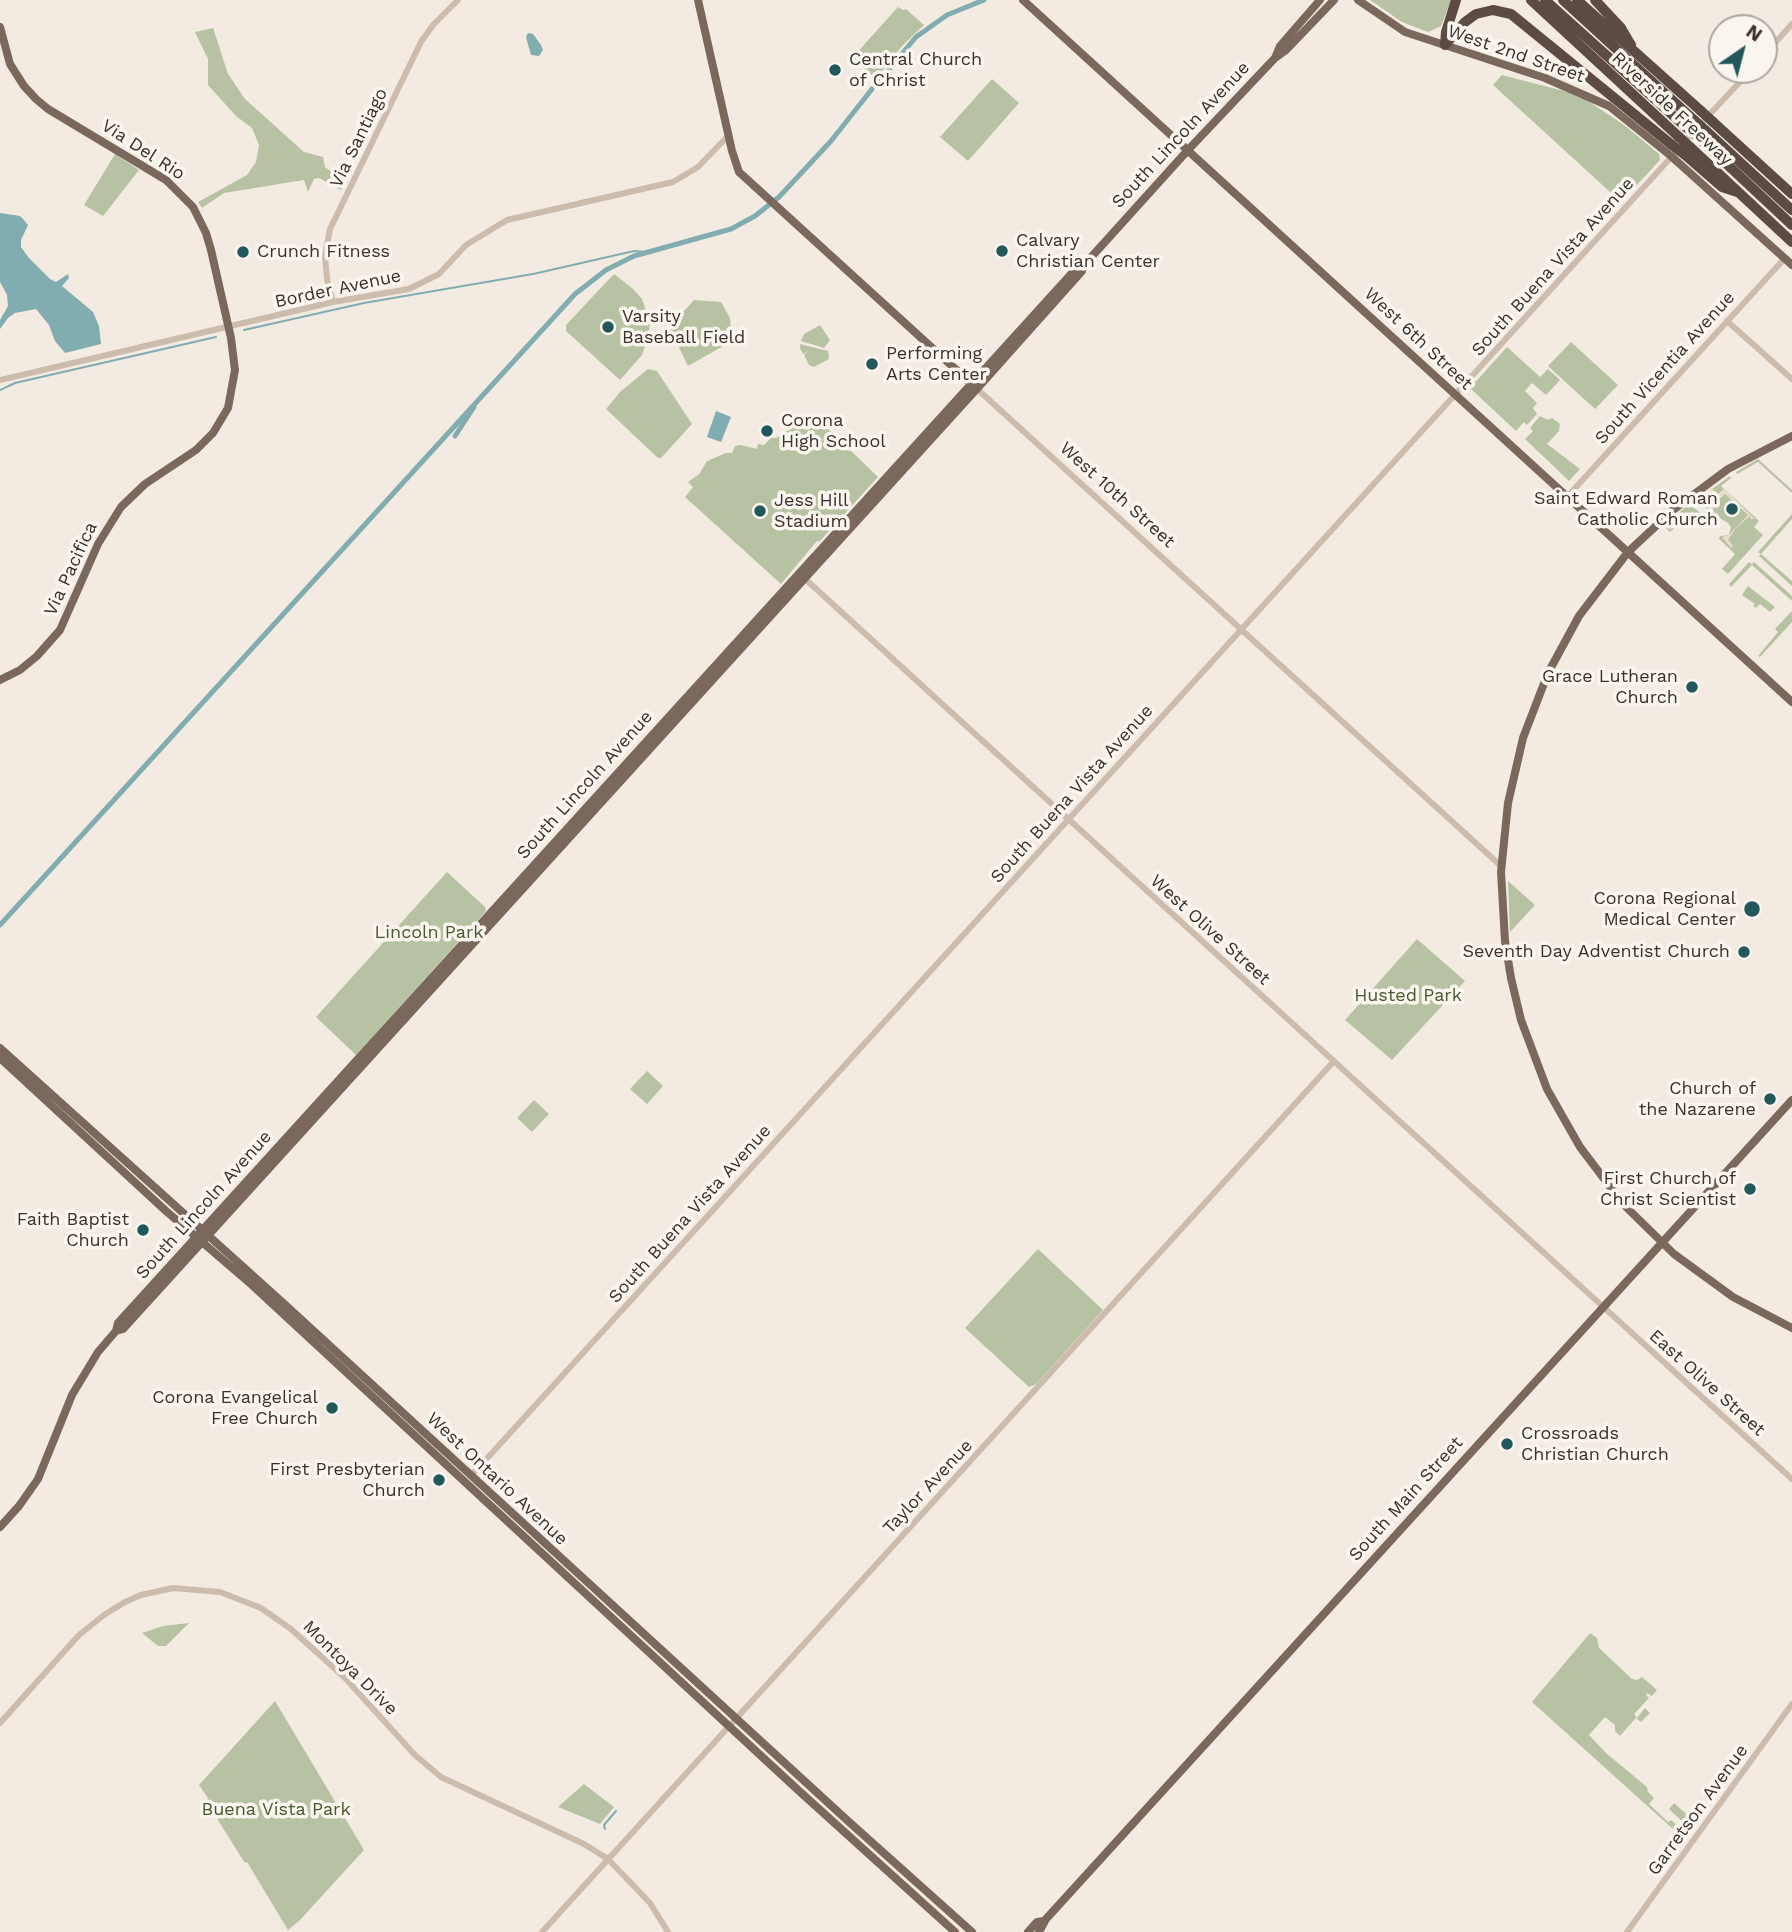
<!DOCTYPE html>
<html>
<head>
<meta charset="utf-8">
<style>
	body { margin:0 }
	#map { position:relative; width:1792px; height:1932px; overflow:hidden; background:#f3ebe2; font-family:"Work Sans",sans-serif }
	canvas { display:block }
	.north { position:absolute; left:1708px; top:14px; width:70px; height:70px; box-sizing:border-box; background:#faf5ef; border:2px solid #ada6a1; border-radius:50%; rotate:35deg; font-size:19px; font-weight:700; line-height:28px; text-align:center; color:#3a302c }
	.north::after { content:''; display:block; margin:auto; width:24px; height:32px; background:#22575b; clip-path:polygon(50% 0,100% 100%,50% 72%,0 100%) }
</style>
</head>
<body>
<div id="map">
<canvas width="1792" height="1932"></canvas>
<div class="north">N</div>
</div>
<script>
const g = document.querySelector('canvas').getContext('2d');
g.lineJoin = 'round';
function fill(path, color) {
  g.fillStyle = color;
  g.fill(path, 'evenodd');
}
function poly(rows) {
  const path = new Path2D();
  for (const r of rows) {
    path.moveTo(r[0], r[1]);
    for (let i = 2; i < r.length; i += 2) path.lineTo(r[i], r[i + 1]);
  }
  return path;
}
function trace(path, color, width, dash) {
  g.strokeStyle = color;
  g.lineWidth = width;
  g.lineCap = dash ? 'butt' : 'round';
  g.setLineDash(dash || []);
  g.stroke(path);
}
function drawText(font, color, halo, rows, align = 'center') {
  g.font = font + ' "Work Sans",sans-serif';
  g.lineWidth = 7;
  g.setLineDash([]);
  g.textBaseline = 'middle';
  g.strokeStyle = halo;
  g.fillStyle = color;
  for (const [text, x, y, turn = 0] of rows) {
    g.save();
    g.translate(x, y);
    g.rotate((+turn || 0) * Math.PI / 180);
    g.textAlign = isNaN(turn) ? turn : align;
    if (halo) g.strokeText(text, 0, 0);
    g.fillText(text, 0, 0);
    g.restore();
  }
}
fill(poly([
	[1370,0,1451,0,1441,26,1428,32,1402,22],
	[898,7,903,10,906,9,924,25,902,46,876,79,853,57],
	[213,28,228,74,245,99,304,152,323,157,325,167,345,182,341,190,319,178,314,179,308,192,304,180,224,193,202,208,198,202,247,175,256,162,259,145,252,128,236,116,208,85,208,59,195,32],
	[1502,75,1564,91,1588,101,1624,125,1659,154,1660,160,1621,202,1493,85],
	[992,79,1019,103,968,161,940,137],
	[115,154,139,170,103,216,84,205],
	[614,274,633,289,642,299,650,322,649,334,642,355,620,380,566,331,566,325],
	[694,300,721,302,730,318,732,341,688,366,668,325,672,318,686,309],
	[820,325,830,340,824,348,801,341,804,334],
	[1571,342,1618,385,1595,409,1548,366],
	[800,344,828,351,829,359,814,367,809,365,804,355,808,351,803,354,800,348],
	[1507,347,1540,377,1548,369,1560,380,1546,395,1532,383,1525,391,1537,403,1533,408,1537,414,1527,425,1524,422,1516,431,1470,388],
	[648,369,657,371,692,424,661,458,658,458,606,409,620,392],
	[814,415,878,477,819,542,817,541,781,584,685,497,693,487,688,482,699,474,707,461,726,453,732,453,735,446,741,445,757,449,758,444,764,445,771,438,776,438],
	[1540,416,1548,420,1552,418,1560,424,1559,431,1547,444,1580,469,1569,481,1525,439,1533,431,1530,428],
	[1758,459,1792,490,1792,493,1758,462,1737,474,1736,472],
	[1730,476,1731,478,1721,486,1756,518,1759,521,1754,527,1763,535,1728,574,1722,569,1735,554,1719,539,1720,536,1729,535,1731,527,1728,523,1708,511,1698,499],
	[1689,504,1709,520,1707,525,1692,512,1670,532,1664,526],
	[1792,514,1792,519,1761,554,1792,581,1792,586,1759,556,1761,554,1758,552],
	[1749,562,1752,564,1754,562,1792,596,1792,601,1752,565,1731,587,1729,584],
	[1748,586,1775,607,1770,612,1760,604,1756,608,1753,606,1755,604,1742,595],
	[1792,611,1792,622,1760,657,1758,656,1778,632,1775,629],
	[447,872,485,907,486,911,356,1055,316,1017],
	[1508,881,1535,905,1510,932],
	[1417,939,1465,981,1392,1060,1345,1020],
	[647,1071,663,1086,647,1104,630,1089],
	[534,1100,549,1114,532,1132,517,1118],
	[1038,1249,1103,1310,1036,1384,1029,1387,965,1328],
	[189,1623,166,1646,158,1646,142,1633,163,1626],
	[1590,1633,1597,1638,1599,1648,1632,1679,1637,1680,1642,1677,1657,1690,1652,1696,1647,1693,1646,1695,1649,1698,1634,1714,1637,1718,1645,1708,1650,1713,1641,1722,1636,1718,1620,1736,1615,1731,1615,1725,1605,1717,1589,1735,1606,1753,1647,1787,1648,1792,1654,1798,1649,1804,1668,1822,1671,1820,1679,1827,1683,1823,1686,1825,1669,1809,1674,1803,1691,1818,1688,1822,1691,1819,1695,1823,1684,1839,1532,1702],
	[275,1701,364,1850,300,1920,288,1930,247,1862,245,1863,241,1857,206,1801,208,1798,199,1785],
	[584,1784,614,1807,600,1824,558,1807]
]), '#b7c2a2');
fill(poly([
	[1711,488,1718,494,1724,489,1755,519,1751,519,1750,516,1736,528,1728,540,1733,545,1731,548,1722,537,1729,535,1748,515,1725,494,1714,504,1713,511,1707,506,1716,498,1708,490]
]), '#eadcca');
fill(poly([
	[528,33,533,34,541,45,543,50,539,56,531,55,526,37],
	[0,213,20,216,24,220,28,225,21,240,21,247,29,258,50,279,56,282,68,274,69,278,62,286,93,312,99,326,101,344,65,353,55,341,49,325,36,309,15,313,8,318,0,329,0,320,8,306,7,295,0,282],
	[716,411,731,417,721,442,707,437]
]), '#81adb0');
trace(poly([
	[244,330,364,303,533,274,634,251,647,252],
	[0,390,15,383,216,337],
	[605,1829,604,1825,616,1811]
]), '#81adb0', 2);
trace(poly([
	[880,80,916,37,947,15,984,0],
	[455,436,474,407],
	[0,925,575,294,606,270,634,256,731,229,755,216,779,197,831,141,872,89]
]), '#81adb0', 5);
trace(poly([
	[1764,55,1792,24],
	[1683,143,1751,70],
	[333,302,327,279,325,256,330,229,421,42,433,25,458,0],
	[1727,321,1792,379],
	[0,380,333,302,409,289,439,274,466,245,507,220,673,182,698,167,728,136],
	[976,388,1501,866],
	[1567,497,1785,258],
	[803,577,1792,1479],
	[471,1476,1674,154],
	[0,1723,79,1635,104,1615,125,1602,141,1595,173,1588,220,1592,261,1608,291,1629,345,1678,415,1755,441,1777,584,1844,608,1859,650,1903,668,1932],
	[542,1932,1334,1061],
	[1627,1932,1792,1704]
]), '#cbbcad', 6);
trace(poly([
	[698,0,732,151,739,172,974,386],
	[1023,0,1792,702],
	[1358,0,1405,32,1545,78,1609,106,1671,156,1792,265],
	[0,27,10,64,24,86,36,99,48,109,166,180,193,207,206,233,211,250,231,338,235,370,228,408,213,433,196,450,145,484,121,507,98,544,60,630,37,656,20,670,0,680],
	[1275,58,1280,46,1320,0],
	[1792,436,1728,469,1673,510,1628,552,1579,616,1548,673,1523,738,1508,803,1501,872,1505,941,1511,978,1521,1020,1547,1089,1580,1147,1624,1205,1674,1254,1733,1297,1792,1328],
	[0,1048,281,1301,848,1821,972,1932],
	[0,1058,166,1211,252,1285,798,1790,955,1932],
	[116,1331,118,1323,158,1279,1074,271,1083,265],
	[0,1527,19,1506,38,1479,72,1395,98,1352,116,1331,123,1329,983,382,1082,271,1085,264,1188,150,1275,58,1286,50,1334,0],
	[1028,1932,1037,1922,1044,1921],
	[1039,1932,1046,1919,1792,1100]
]), '#7b685d', 8);
trace(poly([
	[1531,0,1679,137],
	[1545,0,1687,128],
	[1563,0,1695,121],
	[1577,0,1701,111],
	[1595,0,1621,28,1631,45],
	[1445,45,1465,22,1476,14,1493,10,1511,14,1672,145],
	[1445,45,1446,32,1456,0],
	[1713,122,1792,194],
	[1705,130,1792,210],
	[1698,137,1792,225],
	[1690,147,1792,242],
	[1684,154,1722,187,1737,192]
]), '#5b4b43', 10);
trace(poly([
	[1701,111,1713,122],
	[1695,121,1705,130],
	[1687,128,1698,137],
	[1679,137,1690,147],
	[1672,145,1684,154]
]), '#5b4b43', 10);
for (const [x, y, r, color] of [
	[835,70,7,"#22575b"],
	[1002,251,7,"#22575b"],
	[243,252,7,"#22575b"],
	[608,327,7,"#22575b"],
	[872,364,7,"#22575b"],
	[767,431,7,"#22575b"],
	[1732,509,7,"#22575b"],
	[760,511,7,"#22575b"],
	[1692,687,7,"#22575b"],
	[1752,909,9,"#22575b"],
	[1744,952,7,"#22575b"],
	[1770,1099,7,"#22575b"],
	[1750,1189,7,"#22575b"],
	[143,1230,7,"#22575b"],
	[332,1408,7,"#22575b"],
	[1507,1444,7,"#22575b"],
	[439,1480,7,"#22575b"]
]) {
  const dot = new Path2D();
  dot.arc(x, y, r, 0, 2 * Math.PI);
  g.fillStyle = color;
  g.fill(dot);
  trace(dot, '#faf5ef', 2.5);
}
drawText('18px', '#3a302c', '#faf5ef', [
	["West 2nd Street",1516,54,19],
	["Riverside Freeway",1672,109,43],
	["South Lincoln Avenue",1181,135,-47],
	["Via Santiago",359,138,-64],
	["Via Del Rio",143,150,33],
	["South Buena Vista Avenue",1553,267,-48],
	["Border Avenue",338,289,-12],
	["West 6th Street",1418,339,43],
	["South Vicentia Avenue",1665,368,-48],
	["West 10th Street",1117,495,42],
	["Via Pacifica",71,569,-65],
	["South Lincoln Avenue",585,785,-48],
	["South Buena Vista Avenue",1072,794,-48],
	["West Olive Street",1210,930,42],
	["South Lincoln Avenue",204,1205,-48],
	["South Buena Vista Avenue",690,1214,-48],
	["East Olive Street",1707,1383,42],
	["West Ontario Avenue",497,1479,43],
	["Taylor Avenue",928,1487,-47],
	["South Main Street",1406,1499,-48],
	["Montoya Drive",350,1668,45],
	["Garretson Avenue",1698,1810,-54]
]);
drawText('18px', '#3a302c', '#faf5ef', [
	["Central Church",849,60,"left"],
	["of Christ",849,81,"left"],
	["Calvary",1016,241,"left"],
	["Christian Center",1016,262,"left"],
	["Crunch Fitness",257,252,"left"],
	["Varsity",622,317,"left"],
	["Baseball Field",622,338,"left"],
	["Performing",886,354,"left"],
	["Arts Center",886,375,"left"],
	["Corona",781,421,"left"],
	["High School",781,442,"left"],
	["Saint Edward Roman",1718,499],
	["Catholic Church",1718,520],
	["Jess Hill",774,501,"left"],
	["Stadium",774,522,"left"],
	["Grace Lutheran",1678,677],
	["Church",1678,698],
	["Corona Regional",1736,899],
	["Medical Center",1736,920],
	["Seventh Day Adventist Church",1730,952],
	["Church of",1756,1089],
	["the Nazarene",1756,1110],
	["First Church of",1736,1179],
	["Christ Scientist",1736,1200],
	["Faith Baptist",129,1220],
	["Church",129,1241],
	["Corona Evangelical",318,1398],
	["Free Church",318,1419],
	["Crossroads",1521,1434,"left"],
	["Christian Church",1521,1455,"left"],
	["First Presbyterian",425,1470],
	["Church",425,1491]
], 'right');
drawText('18px', '#495830', '#faf5ef', [
	["Lincoln Park",429,933],
	["Husted Park",1408,996],
	["Buena Vista Park",276,1810]
]);
</script>
</body>
</html>
